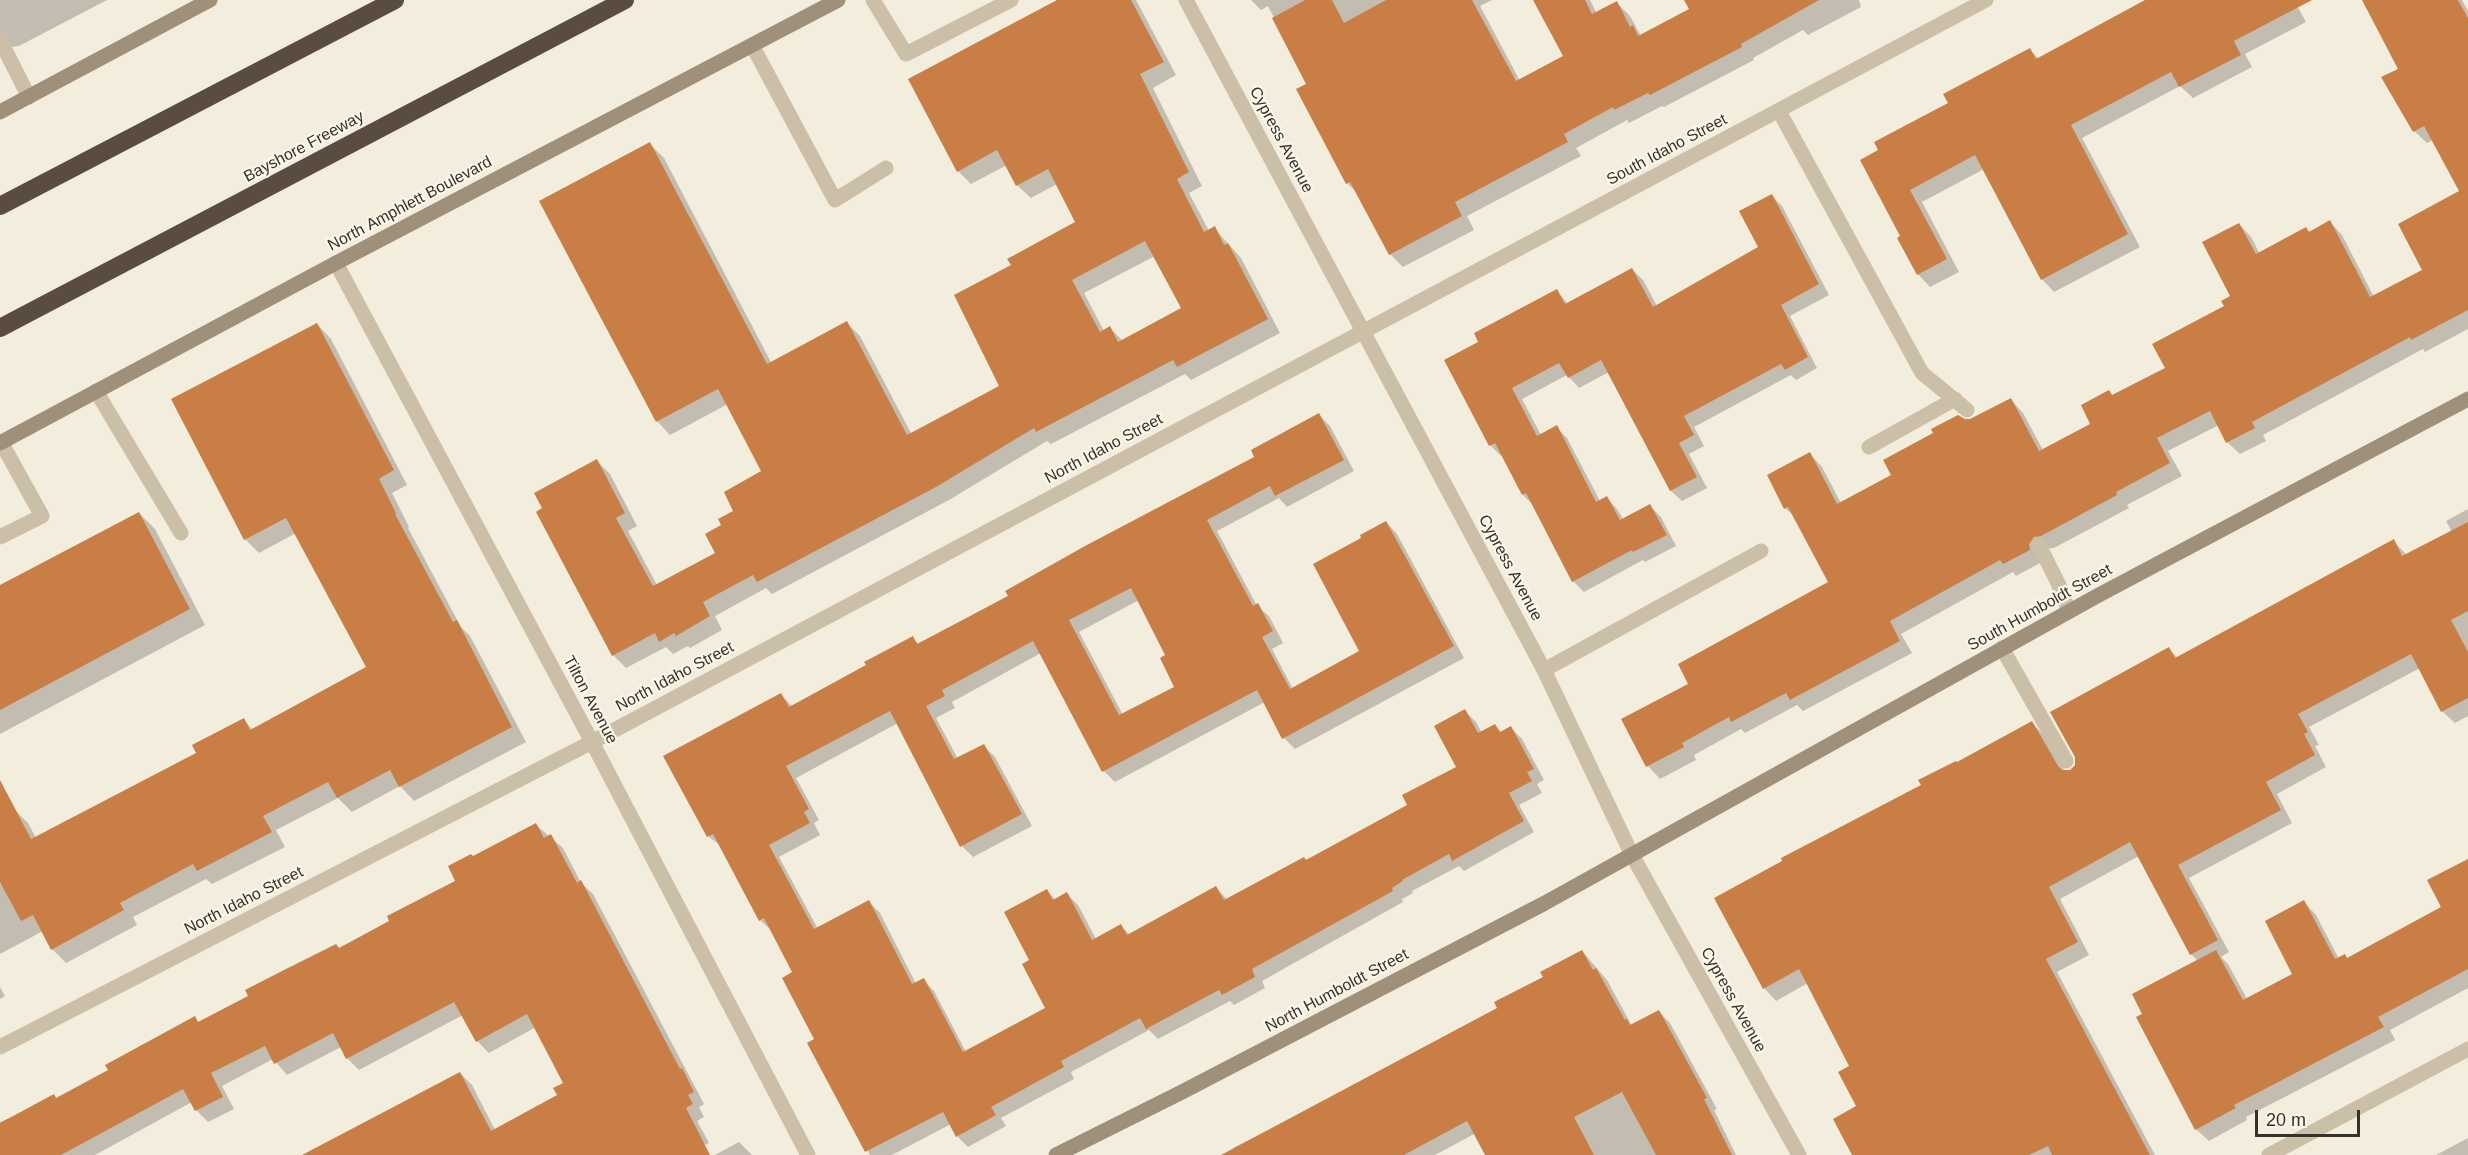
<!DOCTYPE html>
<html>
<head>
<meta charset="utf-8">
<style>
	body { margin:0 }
	#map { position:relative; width:2468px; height:1155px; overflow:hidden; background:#f3eddd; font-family:Helvetica,sans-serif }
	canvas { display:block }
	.scale { position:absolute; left:2255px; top:1110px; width:105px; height:27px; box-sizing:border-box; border:3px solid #383129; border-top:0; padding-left:8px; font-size:18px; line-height:21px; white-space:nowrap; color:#383129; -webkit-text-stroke:4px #faf6ea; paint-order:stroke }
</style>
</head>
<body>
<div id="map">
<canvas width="2468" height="1155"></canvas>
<div class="scale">20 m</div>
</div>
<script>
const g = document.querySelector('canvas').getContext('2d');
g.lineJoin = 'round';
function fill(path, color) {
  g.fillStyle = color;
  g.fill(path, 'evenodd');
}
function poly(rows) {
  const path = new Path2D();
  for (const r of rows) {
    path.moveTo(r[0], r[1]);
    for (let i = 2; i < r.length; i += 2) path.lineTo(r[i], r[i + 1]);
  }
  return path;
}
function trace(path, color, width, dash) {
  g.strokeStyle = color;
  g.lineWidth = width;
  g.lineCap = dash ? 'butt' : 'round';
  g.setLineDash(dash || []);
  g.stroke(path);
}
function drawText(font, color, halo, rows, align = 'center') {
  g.font = font + ' Helvetica,sans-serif';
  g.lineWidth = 4.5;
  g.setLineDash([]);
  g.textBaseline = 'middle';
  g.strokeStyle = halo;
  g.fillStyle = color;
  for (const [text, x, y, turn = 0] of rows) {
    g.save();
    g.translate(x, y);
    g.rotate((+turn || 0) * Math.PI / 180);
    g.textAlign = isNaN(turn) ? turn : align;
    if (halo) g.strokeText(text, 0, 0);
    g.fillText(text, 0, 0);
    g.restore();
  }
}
fill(poly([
	[0,0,107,0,19,46,12,47,0,56],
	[1060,0,1136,0,1176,75,1153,88,1202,186,1189,193,1209,231,1214,228,1241,258,1280,333,1191,380,1185,374,1051,444,1047,441,949,500,772,594,766,588,715,616,722,630,690,648,688,646,673,654,666,647,626,668,613,655,597,461,610,474,637,526,628,531,657,585,717,554,723,526,763,472,728,404,670,435,657,421,650,144,664,158,772,364,847,323,860,336,912,435,1001,387,1013,265,1077,223,1057,184,1031,198,1017,185,1007,165,971,184,958,171],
	[1155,256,1183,309,1123,341,1110,328,1104,331,1084,293],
	[1251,0,1492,0,1480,6,1520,81,1565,57,1535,0,1590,0,1597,14,1617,3,1630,16,1641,36,1691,10,1686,0,1859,0,1861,7,1808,35,1803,30,1753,58,1754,60,1664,107,1662,106,1629,123,1627,120,1576,148,1581,156,1467,216,1474,230,1403,267,1390,254,1358,194,1347,183,1308,84,1268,6,1261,10],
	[2148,0,2294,0,2306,22,2245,54,2252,67,2193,98,2180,86,2082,138,2140,247,2054,292,2042,279,1984,169,1922,202,1959,272,1930,287,1918,274,1902,237,1880,151,2030,50,2039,59],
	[2373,0,2462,0,2468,11,2468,329,2425,352,2423,349,2263,435,2266,441,2240,454,2227,442,2219,425,2168,451,2182,476,2127,505,2129,508,2054,548,2047,549,2042,562,2016,576,2013,572,1901,634,1912,653,1803,711,1797,705,1745,733,1741,729,1694,755,1696,760,1660,779,1648,766,1623,720,1690,684,1830,583,1796,518,1785,508,1810,454,1822,467,1841,503,1894,476,1970,421,2011,400,2023,413,2043,450,2092,424,2113,396,2167,368,2226,307,2232,296,2239,224,2251,237,2260,254,2330,222,2342,235,2374,297,2424,270,2461,192,2433,140,2427,143,2414,131,2400,69],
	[1771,195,1782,206,1829,295,1790,316,1817,368,1796,380,1791,375,1694,427,1704,446,1689,454,1707,488,1682,501,1671,491,1609,372,1579,388,1567,375,1522,399,1541,435,1556,427,1567,438,1600,501,1607,498,1617,509,1624,520,1650,506,1661,517,1676,546,1645,562,1643,560,1584,592,1573,581,1533,505,1523,495,1503,455,1501,456,1490,445,1480,343,1557,291,1568,304,1632,269,1643,280,1657,306,1760,248],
	[317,324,331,339,407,485,392,493,409,527,408,528,461,627,470,636,526,742,414,801,400,786,352,812,338,798,276,830,285,847,212,884,206,879,133,917,137,925,66,963,52,949,43,931,0,954,0,816,14,809,28,823,36,838,198,753,244,720,253,730,368,668,296,533,259,553,245,539],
	[1319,415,1330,426,1354,471,1287,507,1279,498,1217,531,1257,606,1269,616,1283,643,1272,649,1293,689,1361,652,1363,539,1386,522,1397,534,1464,658,1295,749,1284,738,1265,702,1115,782,1104,771,1041,653,952,702,955,708,936,718,958,759,983,745,995,757,1032,826,973,857,962,846,898,723,796,778,819,820,814,823,820,835,779,857,818,929,869,902,880,913,916,984,923,980,934,991,966,1052,1047,1008,1031,961,1047,891,1056,900,1067,894,1078,905,1096,939,1121,926,1130,935,1216,888,1228,900,1306,862,1410,806,1458,768,1465,711,1476,722,1482,733,1495,726,1502,733,1511,728,1522,739,1544,780,1537,784,1542,793,1519,805,1534,832,1464,871,1459,866,1412,891,1413,893,1402,899,1403,902,1262,981,1265,988,1234,1005,1230,1001,1158,1039,1149,1030,1071,1072,1074,1079,1001,1118,1006,1126,968,1147,957,1136,951,1124,892,1155,870,1155,809,1044,816,1039,794,973,772,931,760,920,721,846,708,836,781,695,792,706,868,666,913,638,919,645,1256,458],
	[1139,600,1167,656,1177,687,1123,715,1079,632],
	[2468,509,2468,716,2455,723,2442,711,2420,668,2309,727,2319,745,2315,746,2326,767,2277,794,2292,823,2189,878,2229,952,2221,957,2228,964,2247,999,2294,974,2304,902,2316,915,2339,959,2345,956,2348,959,2441,909,2440,906,2468,861,2468,988,2390,1030,2395,1040,2246,1117,2247,1120,2209,1141,2196,1129,2144,1014,2198,961,2191,954,2139,856,2060,899,2089,955,2057,972,2155,1155,1855,1155,1858,1107,1851,1066,1808,983,1776,1001,1764,988,1923,786,1957,764,2032,723,2044,735,2065,771,2071,771,2169,649,2178,658,2393,541,2407,555,2452,532,2446,521],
	[139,513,155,529,205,625,0,734,0,587],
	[536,825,563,848,581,883,593,894,704,1104,699,1107,704,1117,697,1121,709,1143,686,1155,306,1155,460,1073,472,1085,495,1130,559,1096,566,1083,536,1027,489,1053,477,1041,463,1015,359,1070,347,1058,341,1047,287,1075,273,1059,222,1086,234,1109,208,1122,196,1110,192,1102,95,1155,0,1155,0,1122,57,1099,110,1071,194,1018,199,1023,391,922,457,881,473,858],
	[1582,951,1607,980,1632,1026,1659,1012,1670,1023,1717,1109,1714,1110,1736,1155,1487,1155,1476,1133,1435,1155,1237,1155,1233,1148,1337,1096,1499,1009],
	[0,987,5,996,0,999],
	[2468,1138,2468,1155,2436,1155],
	[739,1142,752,1155,715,1155]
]), '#0003');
fill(poly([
	[1057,0,1131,0,1164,62,1140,74,1189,172,1177,179,1204,232,1215,226,1224,245,1228,243,1268,319,1177,367,1173,360,1036,432,1034,428,936,487,757,582,753,575,703,602,710,616,676,636,674,633,659,642,655,633,612,656,536,512,542,508,534,493,597,459,625,513,616,518,653,586,715,553,705,534,721,525,718,519,733,511,724,492,761,471,718,389,656,422,539,201,650,142,767,364,847,321,907,435,999,386,954,295,1011,265,1007,259,1075,222,1048,169,1016,186,997,150,957,172,908,79],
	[1145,241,1181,308,1118,342,1110,326,1100,332,1072,280],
	[1305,0,1332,0,1344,23,1386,0,1472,0,1516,81,1563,56,1533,0,1585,0,1592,14,1617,1,1630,27,1633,25,1638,36,1689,9,1684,0,1819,0,1741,44,1742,47,1650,95,1648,93,1614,110,1613,107,1564,134,1568,142,1455,202,1462,216,1389,255,1350,182,1346,184,1296,89,1306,84,1272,18],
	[2145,0,2312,0,2234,41,2241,55,2179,87,2171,72,2071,125,2128,234,2041,280,1975,155,1910,190,1947,259,1917,275,1897,238,1900,236,1860,160,1878,150,1874,142,1948,103,1943,94,2030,48,2036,59],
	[2362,0,2458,0,2468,18,2468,310,2411,340,2410,337,2252,422,2255,428,2226,443,2210,411,2157,438,2170,463,2116,492,2117,495,2041,536,2034,537,2029,544,2030,550,2003,564,2000,560,1890,621,1900,641,1790,700,1786,693,1731,722,1729,717,1682,743,1684,747,1646,767,1621,719,1688,684,1678,664,1828,582,1788,507,1784,509,1767,475,1810,452,1837,504,1891,475,1883,460,1933,433,1931,429,1958,415,1965,419,1970,419,2011,398,2039,451,2090,424,2081,405,2109,390,2112,395,2165,368,2152,344,2224,306,2221,301,2230,296,2202,242,2239,223,2256,254,2306,227,2309,232,2330,220,2370,297,2422,270,2398,224,2459,191,2424,126,2413,132,2381,77,2398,69],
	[1772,194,1819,284,1781,305,1808,357,1785,370,1781,364,1684,416,1694,435,1679,443,1697,477,1670,491,1601,360,1568,378,1559,363,1512,388,1537,436,1557,425,1596,502,1607,496,1620,520,1650,504,1667,535,1633,552,1632,550,1572,582,1526,493,1522,495,1495,443,1489,446,1444,360,1478,342,1474,333,1557,289,1565,304,1632,268,1653,307,1758,247,1739,211],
	[317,323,394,470,379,479,396,513,395,514,453,622,457,620,512,727,399,787,390,770,337,798,328,782,263,816,272,832,197,871,193,864,120,903,124,910,51,950,33,915,21,921,0,882,0,780,31,839,196,753,192,745,244,718,250,730,366,667,286,518,244,540,171,399],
	[1319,413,1344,460,1275,496,1270,486,1207,520,1253,606,1258,603,1273,631,1262,637,1290,689,1359,651,1313,564,1361,538,1360,535,1386,521,1454,646,1282,739,1257,690,1102,772,1033,641,942,690,945,696,926,706,954,759,984,744,1022,814,960,847,890,711,786,766,809,809,804,812,810,823,769,845,814,929,869,900,912,984,924,978,963,1052,1045,1008,1022,964,1029,960,1004,912,1047,889,1053,900,1067,892,1092,940,1121,924,1127,935,1216,886,1224,900,1304,857,1306,860,1407,805,1402,795,1456,767,1434,726,1465,709,1478,733,1495,724,1500,732,1511,726,1534,769,1527,772,1532,781,1509,793,1524,821,1452,861,1449,854,1402,880,1403,881,1392,888,1393,891,1252,969,1255,977,1222,995,1219,990,1146,1029,1140,1018,1061,1061,1064,1067,991,1107,996,1115,956,1137,943,1112,865,1152,807,1043,814,1039,782,978,792,972,764,918,759,921,713,834,707,837,663,756,781,693,789,707,866,665,864,662,913,636,917,644,1008,596,1005,591,1085,546,1254,457,1251,450],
	[1131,588,1165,655,1160,658,1174,687,1119,715,1069,620],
	[139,512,190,609,0,710,0,585],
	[2468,522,2468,611,2451,620,2468,652,2468,698,2441,712,2411,654,2298,714,2308,732,2304,734,2315,755,2266,782,2281,810,2178,865,2218,940,2190,955,2130,842,2049,887,2078,942,2046,959,2150,1155,2052,1155,2048,1146,2029,1155,1852,1155,1833,1119,1856,1106,1838,1072,1849,1066,1799,969,1763,989,1714,898,1782,861,1781,858,1921,785,1918,780,1956,761,1957,762,2032,721,2058,766,2062,770,2070,770,2075,765,2075,757,2050,712,2169,647,2175,658,2394,539,2402,556],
	[536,823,544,838,551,834,577,883,581,880,680,1069,682,1068,694,1092,688,1095,693,1104,686,1108,710,1155,302,1155,460,1072,491,1131,557,1095,553,1088,563,1083,527,1014,476,1042,454,1002,346,1059,333,1033,274,1064,265,1046,211,1073,223,1097,195,1111,183,1089,61,1155,0,1155,0,1123,54,1094,56,1098,108,1070,105,1065,195,1016,198,1022,248,996,245,990,284,970,336,944,339,948,389,921,387,916,455,881,448,866,471,854,473,856],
	[2468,859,2468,969,2378,1017,2384,1027,2234,1105,2236,1108,2195,1130,2136,1017,2142,1014,2132,994,2216,950,2243,1000,2292,974,2265,921,2304,900,2335,959,2345,954,2347,958,2441,907,2427,880],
	[1582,950,1593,970,1596,968,1625,1020,1627,1019,1630,1025,1659,1010,1707,1098,1704,1099,1732,1155,1656,1155,1622,1092,1574,1117,1594,1155,1485,1155,1467,1121,1404,1155,1221,1155,1497,1008,1494,1002,1543,977,1540,972]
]), '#c97e45');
trace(poly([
	[873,0,906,54,1011,0],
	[0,40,29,97],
	[752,45,835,200,886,168],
	[1779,111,1922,373,1967,410],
	[96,391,181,533],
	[1869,447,1955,399],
	[0,537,42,516,1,442],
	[2039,545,2058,583,2069,612],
	[2002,648,2066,761],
	[1544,670,1761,551]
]), '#ccbfa8', 15);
trace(poly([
	[1186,0,1544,670,1632,855,1799,1155],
	[336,263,592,742,808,1155],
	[0,1047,592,742,1986,0],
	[2269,1155,2468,1049]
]), '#ccbfa8', 15);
trace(poly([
	[0,112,210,0],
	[0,443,336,263,838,0],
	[1056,1155,1182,1092,1545,903,2097,596,2468,399]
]), '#a08f79', 15);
trace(poly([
	[0,206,395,0],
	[0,328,625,0]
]), '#5a4d3f', 18);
drawText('16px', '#383129', '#faf6ea', [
	["Cypress Avenue",1281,140,62],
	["Bayshore Freeway",304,147,-28],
	["South Idaho Street",1667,150,-28],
	["North Amphlett Boulevard",410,204,-28],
	["North Idaho Street",1104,449,-28],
	["Cypress Avenue",1510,568,62],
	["South Humboldt Street",2040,608,-29],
	["North Idaho Street",675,677,-28],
	["Tilton Avenue",590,700,62],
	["North Idaho Street",244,901,-27],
	["North Humboldt Street",1337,991,-28],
	["Cypress Avenue",1733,1000,61]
]);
</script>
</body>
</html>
